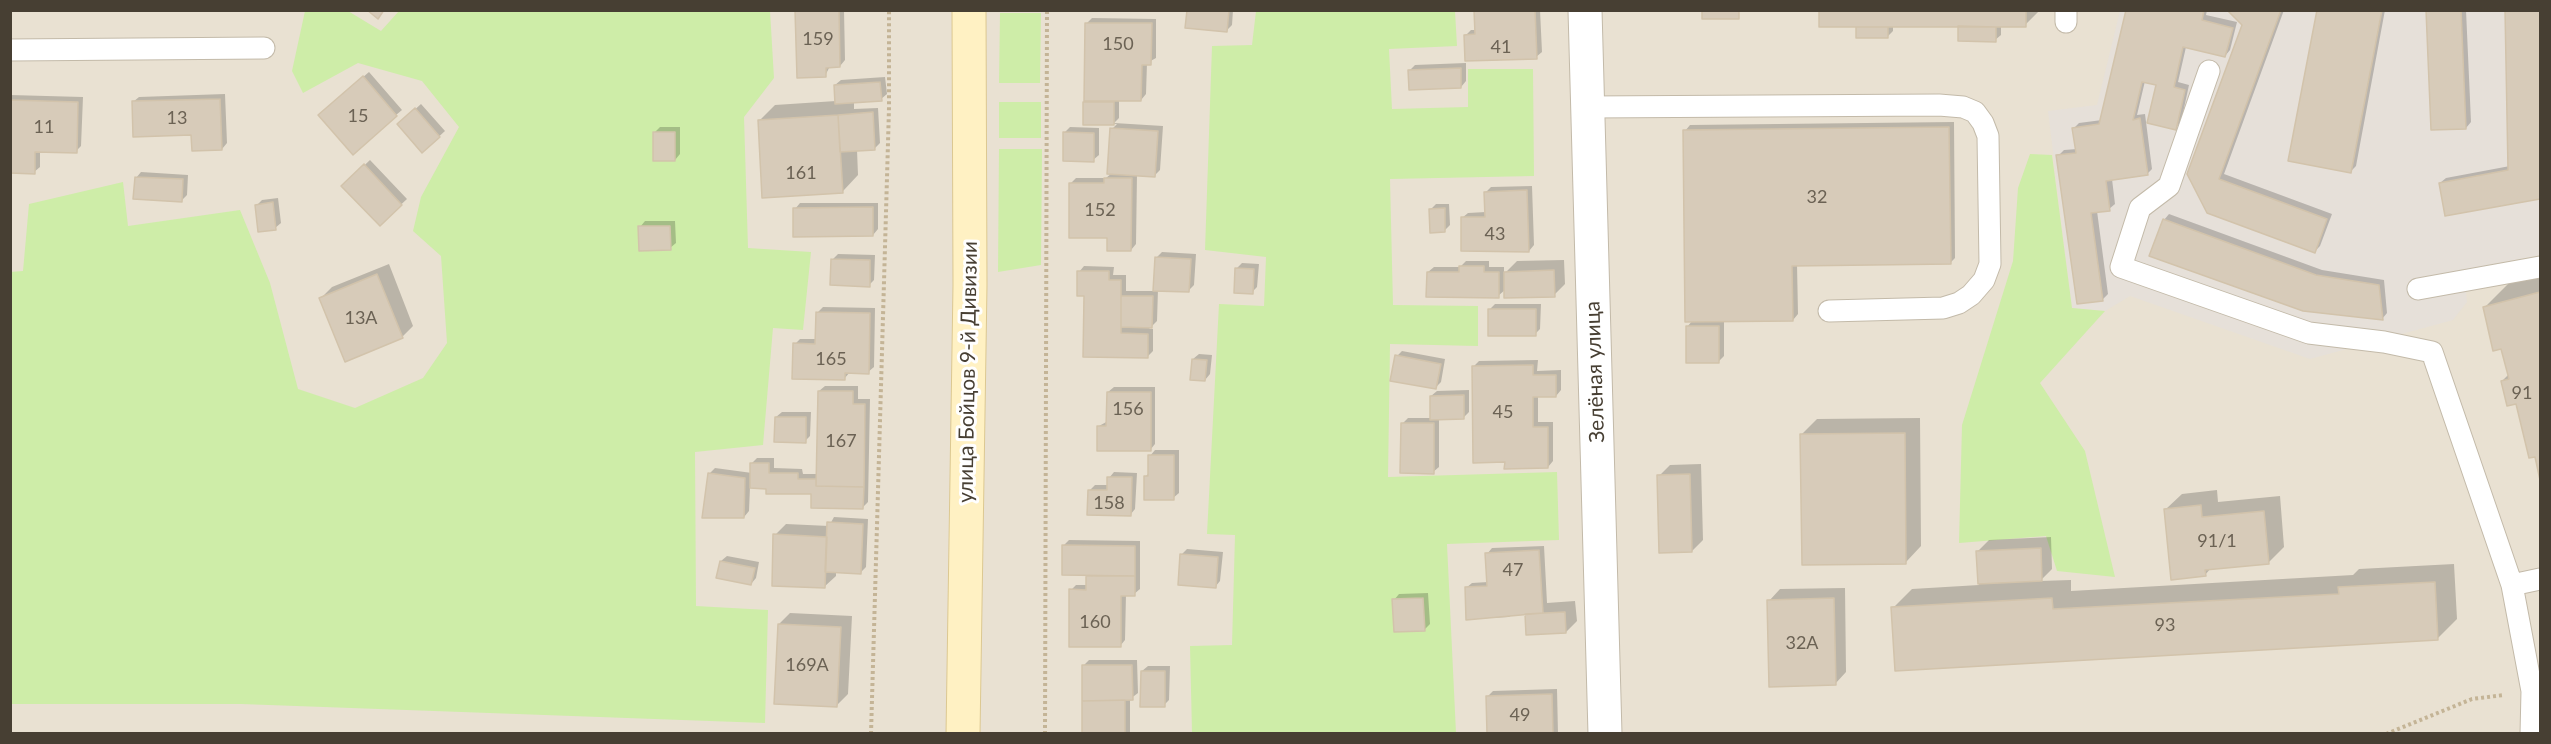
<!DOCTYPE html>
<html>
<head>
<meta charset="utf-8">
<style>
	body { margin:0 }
	#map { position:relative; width:2551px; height:744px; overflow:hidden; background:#f4efe4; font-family:Lato,sans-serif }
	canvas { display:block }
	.frame { position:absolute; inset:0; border:12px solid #473f33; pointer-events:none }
</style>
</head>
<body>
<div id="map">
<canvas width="2551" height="744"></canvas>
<div class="frame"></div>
</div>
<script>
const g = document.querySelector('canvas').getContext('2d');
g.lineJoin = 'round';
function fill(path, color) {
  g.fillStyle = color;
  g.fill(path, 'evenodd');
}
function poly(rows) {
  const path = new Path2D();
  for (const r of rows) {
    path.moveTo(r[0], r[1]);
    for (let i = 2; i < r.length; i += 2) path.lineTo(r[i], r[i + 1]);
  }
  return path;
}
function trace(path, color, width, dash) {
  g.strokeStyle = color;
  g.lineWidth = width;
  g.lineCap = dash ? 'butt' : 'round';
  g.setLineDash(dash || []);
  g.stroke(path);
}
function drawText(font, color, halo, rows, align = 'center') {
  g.font = font + ' Lato,sans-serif';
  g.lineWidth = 6;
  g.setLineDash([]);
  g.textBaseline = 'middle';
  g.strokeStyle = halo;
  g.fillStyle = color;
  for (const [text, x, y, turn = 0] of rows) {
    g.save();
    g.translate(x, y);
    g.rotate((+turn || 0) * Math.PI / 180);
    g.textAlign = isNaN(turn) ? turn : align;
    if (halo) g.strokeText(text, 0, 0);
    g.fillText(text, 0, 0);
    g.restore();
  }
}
fill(poly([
	[11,11,2540,11,2540,733,11,733]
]), '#e9e1d2');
fill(poly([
	[2120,11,2540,11,2540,255,2464,270,2467,302,2453,320,2310,359,2130,296,2105,311,2072,308,2048,111,2097,105]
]), '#e6e0d9');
fill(poly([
	[305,11,348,11,381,31,399,11,770,11,774,78,744,117,748,248,811,252,803,330,773,328,763,445,695,452,696,606,768,610,765,723,241,704,11,704,10,272,23,271,29,204,123,182,128,226,240,210,270,283,298,389,355,408,423,378,447,343,441,256,413,231,421,197,459,127,422,81,358,63,303,93,292,71],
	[1256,11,1455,11,1457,46,1389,49,1392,109,1468,107,1468,69,1533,69,1534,176,1390,179,1393,305,1478,306,1478,346,1390,344,1388,477,1557,472,1559,540,1447,544,1456,733,1192,733,1190,646,1232,645,1235,535,1207,534,1219,304,1264,306,1266,257,1205,250,1212,46,1252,45],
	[1000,13,1041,13,1040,83,999,83],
	[999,102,1041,102,1041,138,999,138],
	[999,149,1042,149,1041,265,998,272],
	[2030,154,2052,155,2072,308,2105,311,2040,383,2085,451,2115,577,2057,571,2046,536,1959,543,1962,425,2013,261,2018,188]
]), '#ceeda8');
fill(poly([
	[797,10,844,10,845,60,840,66,830,66,825,76],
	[1188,10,1233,10,1232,25,1226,31],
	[1475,10,1540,10,1542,52,1536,57,1466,35,1471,30,1476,30],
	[1820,10,2040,10,2025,25,2001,25,2001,35,1995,40,1959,25,1893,25,1893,31,1887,37],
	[2128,10,2207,10,2206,15,2237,22,2230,50,2225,56,2186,47,2178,82,2189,85,2181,122,2175,128,2158,84,2145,81,2137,115,2145,114,2152,169,2147,174,2112,179,2115,204,2109,209,2097,211,2108,294,2103,299,2058,156,2064,150,2077,149,2074,128,2079,123,2102,120],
	[2229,10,2284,10,2224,174,2332,214,2320,246,2315,251,2208,212,2243,25],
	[2318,10,2385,10,2356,166,2350,172],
	[2427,10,2466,10,2471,122,2466,128],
	[2507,10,2540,10,2540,197,2446,214,2440,183,2446,178,2510,166],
	[1092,18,1156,19,1156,58,1147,63,1146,94,1141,100,1119,99,1119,118,1114,123,1163,126,1160,170,1154,176,1137,174,1136,244,1131,250,1109,236,1071,183,1076,178,1106,178,1112,173,1112,129,1117,124,1084,123,1085,103,1088,99,1086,24],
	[1466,63,1466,81,1461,87,1410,70,1415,65],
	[369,72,402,110,396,115,325,110],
	[885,77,887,94,881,99,854,101,854,109,878,108,880,143,874,149,857,150,858,175,843,191,759,121,775,105,836,101,835,85,841,80],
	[225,94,227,143,222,149,133,102,139,97],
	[10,95,83,97,81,146,76,151,40,150,40,167,34,172,10,172],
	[421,104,445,131,423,151,399,124],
	[1954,122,1955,258,1950,263,1797,264,1798,314,1793,320,1724,320,1724,356,1719,361,1687,327,1693,320,1685,131,1690,125],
	[660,127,680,127,680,154,675,160,655,132],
	[1070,127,1099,128,1099,155,1093,160,1065,132],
	[370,160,407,199,380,224,343,186],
	[141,172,188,175,187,195,182,200,136,178],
	[1532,186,1534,245,1529,251,1487,252,1462,218,1468,213,1486,212,1486,192,1491,187],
	[278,198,281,223,275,228,257,205,262,200],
	[800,203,878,203,878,229,873,235,795,209],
	[1436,204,1449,204,1450,225,1444,231,1431,209],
	[2169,214,2322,270,2384,280,2387,313,2382,319,2164,220],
	[645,221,675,221,676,243,670,248,640,227],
	[1162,252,1196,254,1194,285,1189,290,1158,289,1157,321,1149,329,1153,329,1153,351,1148,356,1085,356,1086,294,1079,272,1084,266,1114,267,1113,275,1126,275,1126,291,1154,291,1156,258],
	[838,254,875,255,874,280,869,285,832,260],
	[1564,260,1565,284,1554,295,1506,289,1498,296,1428,272,1434,267,1460,267,1466,261,1489,261,1489,267,1504,267,1504,274,1517,261],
	[1242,263,1259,264,1257,287,1252,292,1237,268],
	[389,264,413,326,402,337,321,298,332,287],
	[2540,273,2540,474,2517,403,2502,381,2509,374,2503,347,2485,307,2511,281],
	[1495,304,1541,304,1540,329,1535,334,1489,310],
	[823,307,875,308,874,367,868,372,850,372,844,379,795,344,800,339,817,339,818,312],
	[1402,351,1445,359,1441,382,1435,388,1397,356],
	[1199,354,1212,355,1210,374,1205,380,1193,359],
	[1538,360,1537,371,1561,370,1561,390,1556,396,1538,396,1538,422,1553,422,1553,461,1548,467,1506,461,1474,366,1479,361],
	[825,386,858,386,858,399,870,399,868,502,863,507,813,493,750,487,749,511,744,517,709,474,715,468,752,473,752,463,757,458,774,458,774,468,802,469,803,474,818,474,819,391],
	[1114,387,1155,387,1155,444,1150,450,1099,426,1108,421,1108,392],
	[1469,390,1469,412,1463,418,1439,418,1439,467,1433,472,1402,424,1408,418,1431,418,1431,396,1437,391],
	[782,412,811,412,810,436,805,441,776,417],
	[1920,418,1921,546,1906,562,1801,435,1817,419],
	[1155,450,1179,450,1179,493,1173,498,1145,477,1150,472,1150,456],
	[1701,464,1703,540,1692,551,1659,476,1670,465],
	[1114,472,1137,473,1135,509,1130,515,1090,490,1095,485,1109,485,1109,478],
	[2217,490,2218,502,2280,496,2284,547,2268,563,2211,568,2205,575,2166,509,2182,494],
	[834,517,868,519,866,567,861,572,836,571,836,576,824,587,775,535,786,524,829,526],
	[2051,537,2052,569,2040,581,2071,580,2071,591,2353,575,2359,569,2454,564,2457,619,2438,638,1893,608,1912,589,1979,585,1978,551,1989,540],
	[1069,540,1140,541,1140,589,1134,594,1126,594,1125,640,1120,646,1071,590,1076,585,1087,585,1087,574,1063,546],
	[1544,546,1547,603,1575,601,1577,621,1566,632,1527,615,1513,613,1509,617,1468,619,1466,588,1472,583,1488,582,1487,554,1492,548],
	[1187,549,1223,552,1220,581,1215,587,1182,554],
	[727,556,759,562,756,578,751,584,721,561],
	[1845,588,1846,672,1835,684,1769,601,1780,589],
	[1428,593,1430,624,1424,630,1394,600,1399,594],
	[790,613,852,616,848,694,837,705,779,624],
	[1089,660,1137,660,1138,693,1130,699,1130,734,1084,734,1083,666],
	[1148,666,1170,666,1169,700,1164,705,1142,671],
	[1557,689,1558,734,1489,734,1488,696,1493,691]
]), '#0003');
const building = poly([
	[367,10,384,10,378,19,367,10],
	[795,10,839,10,840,67,826,68,826,77,797,78,795,10],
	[1187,10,1229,10,1227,32,1185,28,1187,10],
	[1474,10,1535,10,1537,59,1465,61,1464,35,1475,34,1474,10],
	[1702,10,1739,10,1739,19,1702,19,1702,10],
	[1819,10,2026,10,2026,27,1819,27,1819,10],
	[2126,10,2204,10,2202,20,2233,28,2225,57,2183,47,2174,87,2185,90,2176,130,2147,123,2156,85,2142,82,2133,120,2140,118,2148,175,2106,181,2110,211,2091,213,2103,301,2077,304,2056,155,2076,153,2072,128,2099,124,2126,10],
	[2227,10,2281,10,2219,179,2327,219,2315,253,2207,213,2187,174,2242,25,2227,10],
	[2317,10,2382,10,2351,173,2288,161,2317,10],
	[2426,10,2461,10,2466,129,2431,130,2426,10],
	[2505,10,2540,10,2540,199,2445,216,2439,183,2508,170,2505,10],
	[1085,23,1152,23,1151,65,1142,65,1141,101,1084,101,1085,23],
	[1958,26,1996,27,1996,42,1958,41,1958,26],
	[1856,27,1888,27,1888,38,1856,38,1856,27],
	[1461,68,1461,88,1409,90,1408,70,1461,68],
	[363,76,397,116,353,155,318,115,363,76],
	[880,82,882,101,835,104,834,85,880,82],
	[220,99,222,150,192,151,191,135,133,137,132,101,220,99],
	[10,100,78,102,77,153,35,152,35,174,10,173,10,100],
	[1083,102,1114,102,1114,125,1083,125,1083,102],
	[415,108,440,137,422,153,397,124,415,108],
	[873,112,875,150,840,152,838,115,873,112],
	[838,115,843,193,762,198,758,120,838,115],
	[1949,127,1951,264,1792,266,1793,321,1685,322,1683,130,1949,127],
	[1110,128,1158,131,1155,177,1107,174,1110,128],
	[653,132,675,132,675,161,653,161,653,132],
	[1063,132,1094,133,1094,162,1063,161,1063,132],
	[364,164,402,205,380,226,341,186,364,164],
	[135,177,183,179,182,202,133,199,135,177],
	[1104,178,1132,178,1131,251,1107,251,1107,238,1069,238,1069,183,1104,183,1104,178],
	[1527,190,1529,252,1461,251,1461,217,1485,217,1484,192,1527,190],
	[273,202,276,230,258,232,255,205,273,202],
	[873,207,873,236,793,237,793,208,873,207],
	[1445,208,1445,232,1430,233,1429,209,1445,208],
	[2163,219,2316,275,2379,285,2383,320,2303,311,2149,256,2163,219],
	[638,226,670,226,671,250,639,251,638,226],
	[1155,257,1191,259,1189,292,1153,291,1155,257],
	[831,259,870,260,870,287,830,285,831,259],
	[1459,266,1484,266,1484,272,1499,272,1499,298,1426,297,1427,272,1459,272,1459,266],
	[1235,268,1254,269,1253,294,1234,293,1235,268],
	[1554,270,1555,297,1504,298,1504,272,1554,270],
	[1077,271,1109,271,1109,280,1121,280,1121,333,1148,334,1148,358,1083,357,1084,296,1077,296,1077,271],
	[377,274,403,338,345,362,319,298,377,274],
	[2540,292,2540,480,2535,457,2529,458,2516,404,2507,406,2501,381,2509,379,2501,349,2493,351,2483,307,2540,292],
	[1121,296,1153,296,1152,328,1121,327,1121,296],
	[1488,309,1536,309,1536,336,1488,336,1488,309],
	[816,312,870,313,869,374,845,373,845,380,792,379,793,343,815,344,816,312],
	[1686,326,1719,326,1719,363,1686,363,1686,326],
	[1395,355,1441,364,1436,389,1390,381,1395,355],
	[1192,359,1207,360,1205,381,1190,380,1192,359],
	[1533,365,1533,375,1556,375,1556,397,1533,397,1533,427,1548,427,1548,468,1504,469,1505,462,1473,463,1472,366,1533,365],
	[818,391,853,391,853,404,865,404,864,487,816,486,818,391],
	[1107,392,1151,392,1151,451,1097,451,1097,426,1106,426,1107,392],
	[1464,395,1464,419,1430,420,1430,396,1464,395],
	[775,417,806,417,806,443,774,442,775,417],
	[1401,423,1434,423,1434,474,1400,473,1401,423],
	[1905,433,1906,564,1802,565,1800,434,1905,433],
	[1148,455,1174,455,1174,500,1144,500,1144,476,1148,476,1148,455],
	[750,463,769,463,769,473,798,473,798,479,816,479,816,486,864,487,863,509,811,508,811,494,766,494,766,489,750,488,750,463],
	[708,473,745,478,744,518,702,518,708,473],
	[1690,474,1692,552,1659,553,1657,475,1690,474],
	[1107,477,1132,477,1131,516,1087,515,1088,490,1107,490,1107,477],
	[2201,505,2202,517,2264,511,2269,564,2205,570,2206,576,2171,580,2164,509,2201,505],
	[827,522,863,524,861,574,825,572,827,522],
	[773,534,827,537,825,588,772,586,773,534],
	[1062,545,1135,546,1135,576,1062,575,1062,545],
	[2041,548,2042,581,1978,584,1976,551,2041,548],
	[1539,550,1543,613,1466,620,1465,587,1487,586,1485,553,1539,550],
	[1180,554,1218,557,1216,588,1178,585,1180,554],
	[720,561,755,568,751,585,716,578,720,561],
	[1086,576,1135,576,1135,596,1121,596,1121,647,1069,647,1069,589,1086,590,1086,576],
	[2435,582,2438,640,1895,671,1891,607,2052,598,2053,609,2339,594,2338,587,2435,582],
	[1423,598,1425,631,1394,632,1392,599,1423,598],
	[1834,598,1836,685,1769,687,1767,600,1834,598],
	[1565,612,1566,633,1526,635,1525,614,1565,612],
	[778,624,841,627,837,707,774,704,778,624],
	[1082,665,1132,665,1133,700,1082,701,1082,665],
	[1141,671,1165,671,1165,707,1140,707,1141,671],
	[1552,694,1553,734,1487,734,1486,696,1552,694],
	[1125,700,1125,734,1082,734,1082,701,1125,700]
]);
fill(building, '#d7cbb9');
trace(building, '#d2c3ab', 1.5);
const lane = poly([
	[2066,22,2066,10],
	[10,50,264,48],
	[2209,71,2169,186,2140,208,2121,267,2309,333,2384,342,2432,352,2512,585,2532,691,2531,734],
	[1588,107,1939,105,1963,107,1975,112,1983,123,1988,136,1990,264,1984,280,1971,295,1959,303,1943,308,1829,311],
	[2418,289,2540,267],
	[2512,585,2540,579]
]);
const street = poly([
	[1585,10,1605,734]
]);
const secondary = poly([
	[963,734,970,285,969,10]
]);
trace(lane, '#c3baa9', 23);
trace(street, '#c3baa9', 35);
trace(secondary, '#dcc891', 35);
trace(poly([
	[871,734,889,108,889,10],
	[1045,734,1047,10],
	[2386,734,2472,699,2504,695]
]), '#c4b496', 4, [3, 3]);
trace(lane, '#fff', 21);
trace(street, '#fff', 33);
trace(secondary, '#fff1c3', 33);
drawText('18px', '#6b6254', null, [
	["159",818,39],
	["150",1118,44],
	["41",1501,47],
	["15",358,116],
	["13",177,118],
	["11",44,127],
	["161",801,173],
	["32",1817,197],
	["152",1100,210],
	["43",1495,234],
	["13А",361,318],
	["165",831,359],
	["91",2522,393],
	["156",1128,409],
	["45",1503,412],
	["167",841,441],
	["158",1109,503],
	["91/1",2217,541],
	["47",1513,570],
	["160",1095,622],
	["93",2165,625],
	["32А",1802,643],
	["169А",807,665],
	["49",1520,715]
]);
drawText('21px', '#473f33', '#fff', [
	["улица Бойцов 9-й Дивизии",968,372,-89],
	["Зелёная улица",1595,372,-92]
]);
</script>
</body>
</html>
